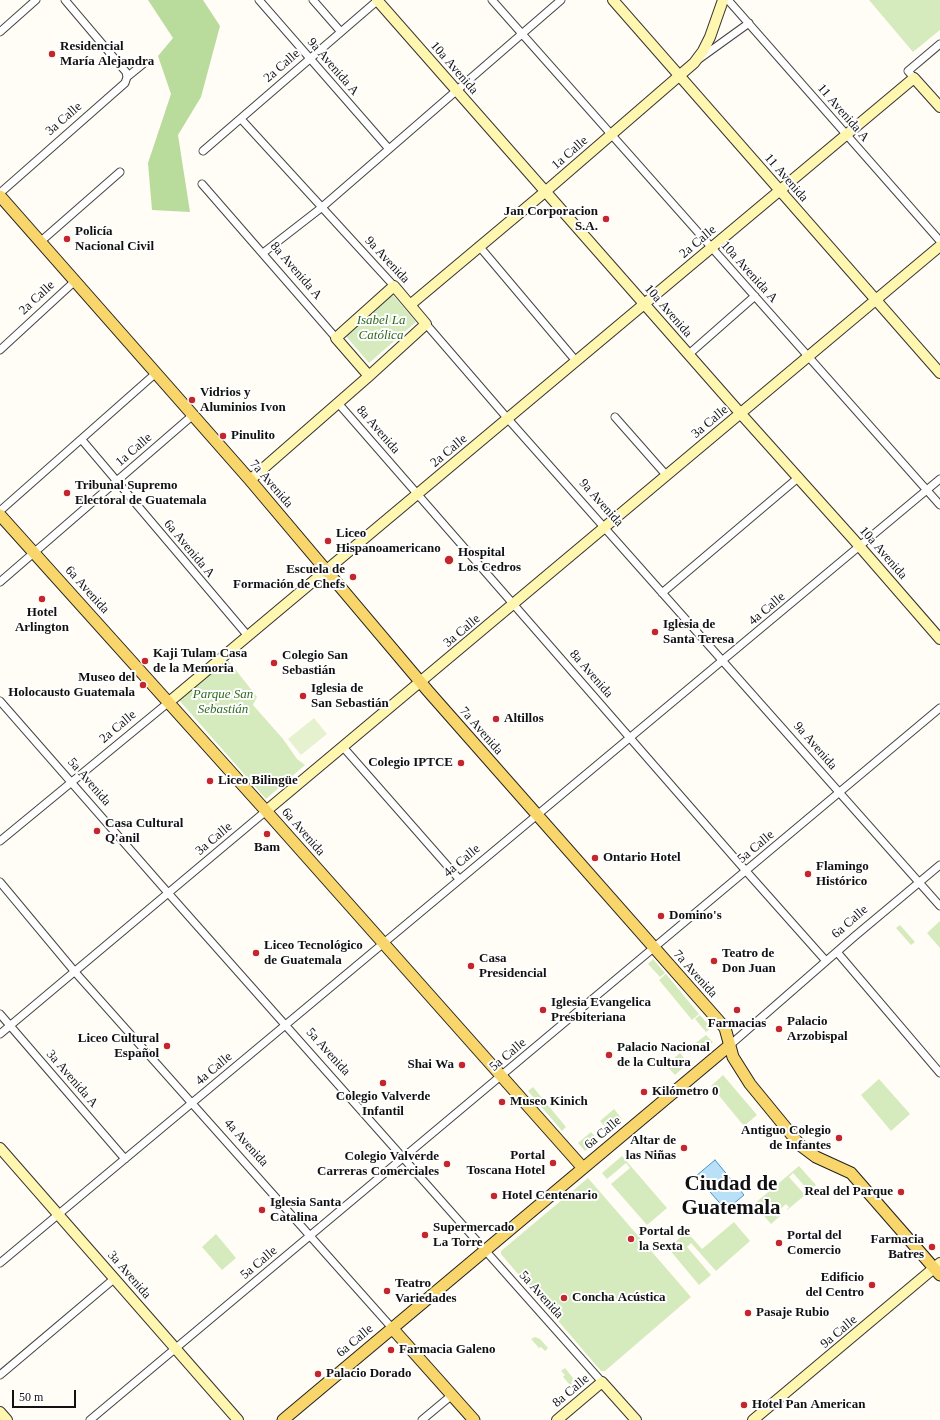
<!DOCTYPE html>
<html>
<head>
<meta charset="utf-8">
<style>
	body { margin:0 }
	#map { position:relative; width:940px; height:1420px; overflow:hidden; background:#fffdf5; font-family:"Times New Roman",serif }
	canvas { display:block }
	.scale { position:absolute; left:12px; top:1390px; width:64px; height:18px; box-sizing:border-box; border:2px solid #111; border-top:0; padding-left:5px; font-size:12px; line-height:14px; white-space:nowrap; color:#111; -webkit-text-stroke:3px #fff; paint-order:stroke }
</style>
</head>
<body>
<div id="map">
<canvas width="940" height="1420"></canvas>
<div class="scale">50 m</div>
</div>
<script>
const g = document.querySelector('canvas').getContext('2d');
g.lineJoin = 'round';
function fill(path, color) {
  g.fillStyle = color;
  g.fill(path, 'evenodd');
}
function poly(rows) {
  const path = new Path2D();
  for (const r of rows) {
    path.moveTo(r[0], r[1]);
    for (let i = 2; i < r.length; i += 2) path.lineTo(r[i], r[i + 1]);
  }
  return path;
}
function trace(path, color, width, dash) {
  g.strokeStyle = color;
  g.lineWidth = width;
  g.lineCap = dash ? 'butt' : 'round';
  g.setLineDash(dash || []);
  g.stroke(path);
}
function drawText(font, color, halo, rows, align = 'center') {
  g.font = font + ' "Times New Roman",serif';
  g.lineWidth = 4;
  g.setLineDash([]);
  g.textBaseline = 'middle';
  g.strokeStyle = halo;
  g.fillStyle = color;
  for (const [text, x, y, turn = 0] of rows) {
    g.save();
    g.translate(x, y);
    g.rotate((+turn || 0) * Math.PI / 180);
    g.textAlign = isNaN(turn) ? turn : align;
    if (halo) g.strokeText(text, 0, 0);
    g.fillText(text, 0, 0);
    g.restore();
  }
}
fill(poly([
	[869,0,940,0,940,30,913,52],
	[392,294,416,322,369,363,345,335],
	[228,660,257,697,253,705,283,739,297,759,305,765,266,799,179,700],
	[940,921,940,948,927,933],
	[900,925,915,942,911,945,896,928],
	[653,959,665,973,660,977,648,964],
	[666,974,699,1014,692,1020,659,980],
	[700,1015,711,1028,706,1032,695,1019],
	[706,1035,713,1042,700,1053,693,1045],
	[680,1053,688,1063,675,1075,666,1065],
	[723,1075,757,1115,744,1126,711,1086],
	[879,1079,910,1114,891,1131,861,1095],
	[533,1087,566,1127,562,1131,528,1091],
	[614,1109,622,1119,609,1131,600,1121],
	[591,1132,598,1140,585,1151,578,1143],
	[622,1156,667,1208,647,1225,611,1184,630,1168,626,1163,607,1179,602,1173],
	[799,1166,816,1185,809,1191,793,1173,789,1177,805,1195,786,1211,789,1207,786,1204,775,1214,777,1217,781,1215,771,1224,754,1204],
	[588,1178,691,1297,605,1371,601,1371,501,1254,501,1251],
	[734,1222,750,1241,716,1271,691,1243,687,1247,711,1275,699,1285,668,1248,687,1232,702,1249],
	[216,1234,236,1258,222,1270,202,1247],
	[535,1337,540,1339,548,1348,545,1351,541,1347,539,1348,531,1339],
	[565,1368,573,1378,571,1386,563,1377,565,1375,561,1371]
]), '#d5ebbd');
fill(poly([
	[148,0,203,0,220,26,201,97,178,135,190,212,152,210,148,163,171,94,158,56,173,38]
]), '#b9dc9c');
fill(poly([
	[314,718,327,734,301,755,288,739]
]), '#e6f2cf');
const water = poly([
	[715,1160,744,1195,726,1210,696,1176,715,1160]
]);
fill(water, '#b9e0f7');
trace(water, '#3f96cf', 1);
const street = poly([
	[65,0,126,72,127,77],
	[259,0,389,149],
	[313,0,341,32],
	[492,0,940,505],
	[728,0,940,241],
	[0,32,36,0],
	[699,59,749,23],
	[914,78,908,71,940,44],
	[241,119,394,286],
	[203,151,378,0],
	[202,184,336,338],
	[0,193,125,83,127,77,143,64],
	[40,242,120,172],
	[479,246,576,361],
	[263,253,321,208,561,0],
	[426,324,508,419,940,906],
	[0,350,75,281],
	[689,354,755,296],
	[338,403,746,871,826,961],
	[615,417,667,476],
	[82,440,248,636],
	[0,511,156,373],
	[0,582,193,415],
	[662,593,799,477],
	[0,701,169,894,602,1382],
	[343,747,459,879],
	[0,841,169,702],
	[0,882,75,972,392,1328],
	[837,952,940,1073],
	[0,1014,125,1159],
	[0,1034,266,811],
	[730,1045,855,936,940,865],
	[0,1263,940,479],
	[0,1375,115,1278],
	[90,1420,940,708],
	[422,1420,452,1395]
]);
const secondary = poly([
	[377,0,741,414,854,540,940,639],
	[613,0,940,373],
	[410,305,546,191,694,63,703,51,710,37,723,0],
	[250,480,369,376,426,324,394,286,336,338,369,376],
	[169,702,914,78,940,107],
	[266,811,940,246],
	[0,1148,238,1420],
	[0,1412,7,1420],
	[557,1420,602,1382,636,1420],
	[753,1420,940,1263]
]);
const primary = poly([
	[0,196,250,480,428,691,725,1028,733,1057,750,1084,800,1145,816,1157,851,1173,940,1275],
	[0,515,266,811,583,1168],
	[392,1328,474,1420],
	[283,1420,730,1045]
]);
trace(street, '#444', 9);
trace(secondary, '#333', 12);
trace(primary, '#222', 13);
trace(street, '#fff', 7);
trace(secondary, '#fff6b0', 10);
trace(primary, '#f9d66b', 11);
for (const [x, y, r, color] of [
	[52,54,4,"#c4262e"],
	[606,219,4,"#c4262e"],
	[67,239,4,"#c4262e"],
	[192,400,4,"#c4262e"],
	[223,436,4,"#c4262e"],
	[67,493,4,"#c4262e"],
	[328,541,4,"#c4262e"],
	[449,560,5,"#c4262e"],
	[353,577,4,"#c4262e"],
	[42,599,4,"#c4262e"],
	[655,632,4,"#c4262e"],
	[145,661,4,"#c4262e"],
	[274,663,4,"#c4262e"],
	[143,685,4,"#c4262e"],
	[303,696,4,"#c4262e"],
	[496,719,4,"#c4262e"],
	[461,763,4,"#c4262e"],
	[210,781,4,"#c4262e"],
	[97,831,4,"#c4262e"],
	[267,834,4,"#c4262e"],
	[595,858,4,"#c4262e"],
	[808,874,4,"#c4262e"],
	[661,916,4,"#c4262e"],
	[256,953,4,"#c4262e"],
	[714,961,4,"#c4262e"],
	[471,966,4,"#c4262e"],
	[543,1010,4,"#c4262e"],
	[737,1010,4,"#c4262e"],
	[779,1029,4,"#c4262e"],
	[167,1046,4,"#c4262e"],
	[609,1055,4,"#c4262e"],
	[462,1065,4,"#c4262e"],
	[383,1083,4,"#c4262e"],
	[644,1092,4,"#c4262e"],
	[502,1102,4,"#c4262e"],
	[839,1138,4,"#c4262e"],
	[684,1148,4,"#c4262e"],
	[553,1163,4,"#c4262e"],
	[447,1164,4,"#c4262e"],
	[901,1192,4,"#c4262e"],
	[494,1196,4,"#c4262e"],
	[262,1210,4,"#c4262e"],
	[425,1235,4,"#c4262e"],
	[631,1239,4,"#c4262e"],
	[779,1243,4,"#c4262e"],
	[932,1247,4,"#c4262e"],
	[872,1285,4,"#c4262e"],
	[387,1291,4,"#c4262e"],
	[564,1298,4,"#c4262e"],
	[748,1313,4,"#c4262e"],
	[391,1350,4,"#c4262e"],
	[318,1374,4,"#c4262e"],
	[744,1405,4,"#c4262e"]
]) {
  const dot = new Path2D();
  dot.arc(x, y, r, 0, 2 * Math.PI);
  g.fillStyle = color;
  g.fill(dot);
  trace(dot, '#fff', 1.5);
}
drawText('bold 13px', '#111', '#fff', [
	["Residencial",60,47],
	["María Alejandra",60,62],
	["Jan Corporacion",598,212,"right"],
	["S.A.",598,227,"right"],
	["Policía",75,232],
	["Nacional Civil",75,247],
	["Vidrios y",200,393],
	["Aluminios Ivon",200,408],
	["Pinulito",231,436],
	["Tribunal Supremo",75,486],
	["Electoral de Guatemala",75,501],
	["Liceo",336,534],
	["Hispanoamericano",336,549],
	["Hospital",458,553],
	["Los Cedros",458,568],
	["Escuela de",345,570,"right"],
	["Formación de Chefs",345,585,"right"],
	["Hotel",42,613,"center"],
	["Arlington",42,628,"center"],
	["Iglesia de",663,625],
	["Santa Teresa",663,640],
	["Kaji Tulam Casa",153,654],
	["de la Memoria",153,669],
	["Colegio San",282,656],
	["Sebastián",282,671],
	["Museo del",135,678,"right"],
	["Holocausto Guatemala",135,693,"right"],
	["Iglesia de",311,689],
	["San Sebastián",311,704],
	["Altillos",504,719],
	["Colegio IPTCE",453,763,"right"],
	["Liceo Bilingüe",218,781],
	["Casa Cultural",105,824],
	["Q'anil",105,839],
	["Bam",267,848,"center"],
	["Ontario Hotel",603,858],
	["Flamingo",816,867],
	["Histórico",816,882],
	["Domino's",669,916],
	["Liceo Tecnológico",264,946],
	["de Guatemala",264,961],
	["Teatro de",722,954],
	["Don Juan",722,969],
	["Casa",479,959],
	["Presidencial",479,974],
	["Iglesia Evangelica",551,1003],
	["Presbiteriana",551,1018],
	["Palacio",787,1022],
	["Arzobispal",787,1037],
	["Farmacias",737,1024,"center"],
	["Liceo Cultural",159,1039,"right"],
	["Español",159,1054,"right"],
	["Palacio Nacional",617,1048],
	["de la Cultura",617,1063],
	["Shai Wa",454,1065,"right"],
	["Kilómetro 0",652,1092],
	["Colegio Valverde",383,1097,"center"],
	["Infantil",383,1112,"center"],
	["Museo Kinich",510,1102],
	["Antiguo Colegio",831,1131,"right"],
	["de Infantes",831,1146,"right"],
	["Altar de",676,1141,"right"],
	["las Niñas",676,1156,"right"],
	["Portal",545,1156,"right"],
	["Toscana Hotel",545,1171,"right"],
	["Colegio Valverde",439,1157,"right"],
	["Carreras Comerciales",439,1172,"right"],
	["Real del Parque",893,1192,"right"],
	["Hotel Centenario",502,1196],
	["Iglesia Santa",270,1203],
	["Catalina",270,1218],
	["Supermercado",433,1228],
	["La Torre",433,1243],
	["Portal de",639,1232],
	["la Sexta",639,1247],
	["Portal del",787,1236],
	["Comercio",787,1251],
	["Farmacia",924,1240,"right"],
	["Batres",924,1255,"right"],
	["Edificio",864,1278,"right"],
	["del Centro",864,1293,"right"],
	["Teatro",395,1284],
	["Variedades",395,1299],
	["Concha Acústica",572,1298],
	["Pasaje Rubio",756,1313],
	["Farmacia Galeno",399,1350],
	["Palacio Dorado",326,1374],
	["Hotel Pan American",752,1405]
], 'left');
drawText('13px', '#111', '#fff', [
	["2a Calle",282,66,-41],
	["9a Avenida A",333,67,49],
	["10a Avenida",454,68,49],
	["11 Avenida A",843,113,49],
	["3a Calle",64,119,-41],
	["1a Calle",570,153,-41],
	["11 Avenida",786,178,49],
	["2a Calle",698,242,-40],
	["9a Avenida",387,260,47],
	["8a Avenida A",296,271,49],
	["10a Avenida A",749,272,48],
	["2a Calle",37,298,-43],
	["10a Avenida",668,311,49],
	["3a Calle",710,422,-40],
	["8a Avenida",378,430,49],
	["1a Calle",134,450,-41],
	["2a Calle",449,451,-40],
	["7a Avenida",271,484,49],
	["9a Avenida",601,503,48],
	["6a Avenida A",189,549,50],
	["10a Avenida",883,553,49],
	["6a Avenida",87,590,48],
	["4a Calle",767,609,-40],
	["3a Calle",462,631,-40],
	["8a Avenida",591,674,49],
	["2a Calle",118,727,-40],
	["7a Avenida",481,731,49],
	["9a Avenida",815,746,49],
	["5a Avenida",89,782,49],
	["6a Avenida",303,832,49],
	["3a Calle",214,839,-40],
	["5a Calle",756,847,-40],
	["4a Calle",462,861,-40],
	["6a Calle",850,922,-41],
	["7a Avenida",695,974,48],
	["5a Avenida",328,1052,48],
	["5a Calle",508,1055,-40],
	["4a Calle",214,1069,-40],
	["3a Avenida A",72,1079,49],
	["6a Calle",603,1133,-40],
	["4a Avenida",246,1143,48],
	["5a Calle",259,1263,-40],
	["3a Avenida",129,1275,49],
	["5a Avenida",541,1295,48],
	["9a Calle",839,1332,-40],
	["6a Calle",355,1341,-40],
	["8a Calle",571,1391,-40]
]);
drawText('italic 13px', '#2f6b1f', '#fff', [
	["Isabel La",381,321],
	["Católica",381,336],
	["Parque San",223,695],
	["Sebastián",223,710]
]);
drawText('bold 21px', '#111', '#fff', [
	["Ciudad de",731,1185],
	["Guatemala",731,1209]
]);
</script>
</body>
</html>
